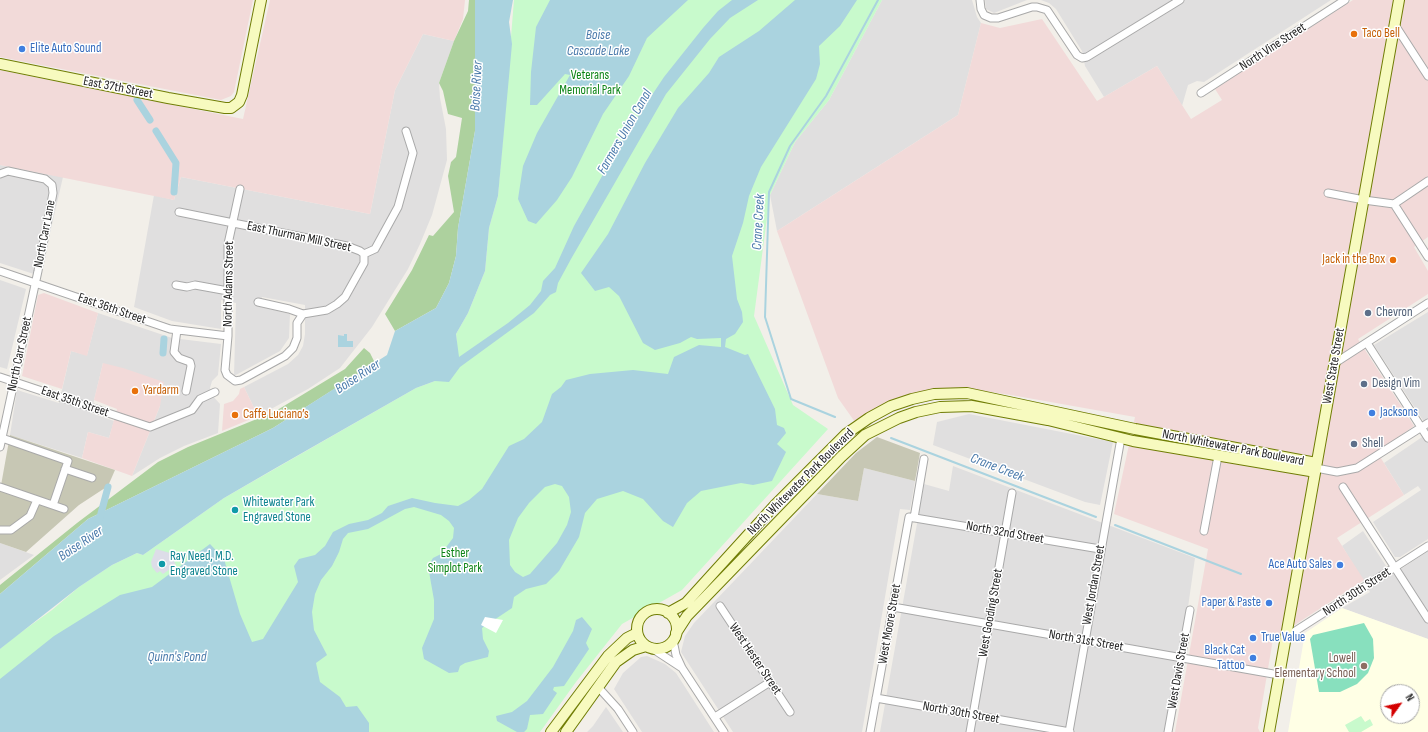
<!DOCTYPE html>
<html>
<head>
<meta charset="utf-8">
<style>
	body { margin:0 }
	#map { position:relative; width:1428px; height:732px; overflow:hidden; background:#f2efe9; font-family:"Sofia Sans Condensed",sans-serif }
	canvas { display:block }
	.north { position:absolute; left:1380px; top:684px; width:40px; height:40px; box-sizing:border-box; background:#fff; border:1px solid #a7a7a7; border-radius:50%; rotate:57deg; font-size:11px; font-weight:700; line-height:16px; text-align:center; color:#222 }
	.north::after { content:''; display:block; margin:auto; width:14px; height:18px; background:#d40000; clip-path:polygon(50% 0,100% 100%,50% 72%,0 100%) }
</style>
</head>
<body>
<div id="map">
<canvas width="1428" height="732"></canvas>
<div class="north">N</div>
</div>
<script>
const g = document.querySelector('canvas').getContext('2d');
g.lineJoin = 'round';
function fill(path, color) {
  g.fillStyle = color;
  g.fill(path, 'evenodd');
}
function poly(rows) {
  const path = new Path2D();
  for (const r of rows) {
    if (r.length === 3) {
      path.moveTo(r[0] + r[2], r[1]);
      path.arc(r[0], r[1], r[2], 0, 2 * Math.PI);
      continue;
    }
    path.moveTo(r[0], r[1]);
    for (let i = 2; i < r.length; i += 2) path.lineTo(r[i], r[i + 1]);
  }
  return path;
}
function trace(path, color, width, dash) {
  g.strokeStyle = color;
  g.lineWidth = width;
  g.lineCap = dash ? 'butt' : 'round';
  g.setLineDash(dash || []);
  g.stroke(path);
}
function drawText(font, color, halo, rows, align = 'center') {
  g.font = font + ' "Sofia Sans Condensed",sans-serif';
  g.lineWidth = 3;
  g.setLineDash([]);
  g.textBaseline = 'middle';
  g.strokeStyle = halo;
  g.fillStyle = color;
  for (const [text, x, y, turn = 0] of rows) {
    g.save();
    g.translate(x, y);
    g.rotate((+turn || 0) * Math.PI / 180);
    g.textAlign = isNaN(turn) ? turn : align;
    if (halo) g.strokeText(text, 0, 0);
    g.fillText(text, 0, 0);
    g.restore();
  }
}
fill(poly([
	[882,0,972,0,977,17,981,23,958,115,777,231,770,195,795,142,829,100],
	[985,0,1027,0,994,13,986,9],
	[1041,0,1331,0,1204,82,1197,81,1188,85,1182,106,1157,66,1104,97,1085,66,1082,51,1056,9,1049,3],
	[423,34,454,41,439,83,440,98,446,129,447,160,432,215,420,244,408,269,372,327,340,368,308,389,258,416,244,387,288,364,298,355,303,346,305,334,305,305,262,297,261,307,290,314,289,338,280,351,234,376,236,303,221,300,221,329,172,321,134,307,154,195,174,200,181,177,370,214,395,90],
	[0,165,63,177,40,276,0,263],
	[0,280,26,289,7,369,0,367],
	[1428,312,1428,428,1374,345],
	[98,313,172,338,221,344,218,375,212,381,210,388,211,394,220,404,218,433,184,446,160,458,132,476,160,406,103,363,91,413,114,421,109,438,88,432,82,458,10,435,17,390,59,403,71,351,87,355],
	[969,414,1113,442,1100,505,1085,502,933,445,937,422],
	[1428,433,1428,539,1400,557,1395,557,1373,522,1421,490,1418,486,1404,495,1384,463],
	[953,466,1195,558,1180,663,1167,732,880,732,924,484,949,491],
	[864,468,915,481,910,510,900,509,862,732,733,732,681,652,685,636,694,623,817,494,858,501],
	[1363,531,1392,575,1428,551,1428,639,1342,608,1370,592,1342,546],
	[0,543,34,555,0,580],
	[647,656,665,664,676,673,714,732,642,732,614,689,623,673,641,657],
	[606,707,623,732,587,732,593,726]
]), '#e0dfdf');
fill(poly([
	[0,0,253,0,234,92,231,96,221,100,0,57],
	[270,0,465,0,463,19,454,41,423,34,395,90,370,214,181,177,174,200,0,165,0,70,243,119],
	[1353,0,1428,0,1428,237,1414,247,1428,271,1428,294,1358,339,1414,426,1377,452,1404,495,1337,538,1364,580,1273,639,1258,728,1260,732,1175,732,1208,549,1114,514,1135,417,1011,395,964,388,913,394,855,422,838,398,777,231,958,115,981,23,1000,28,1042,19,1097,101,1157,66,1191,119,1222,100,1215,89],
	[44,293,98,313,87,356,71,351,62,389,22,376,38,295],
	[103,363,123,368,164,382,160,406,132,476,82,458,88,432,109,438,117,409,94,400],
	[244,387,258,416,222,431,224,404,233,401,239,394,240,389]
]), '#f2dad9');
fill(poly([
	[1342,608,1428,639,1428,732,1288,732,1305,633],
	[1388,692,1412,692,1412,716,1388,716]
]), '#ffffe5');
fill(poly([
	[10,435,115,470,108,486,79,505,26,552,0,543,0,491],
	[877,437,920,453,915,481,864,468,858,501,817,494,856,453]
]), '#c7c7b4');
fill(poly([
	[469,0,475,0,475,131,458,228,456,256,449,283,436,308,395,331,385,314,412,270,429,235,433,236,454,212,448,176,451,162,456,157,462,118,448,114,443,91,439,83,454,41,468,11],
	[364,348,370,353,375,363,273,428,88,519,0,594,0,585,77,523,158,462,188,447,274,412,345,369]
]), '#add19e');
fill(poly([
	[514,0,882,0,829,100,795,142,770,195,754,316,793,405,828,429,682,590,622,624,576,682,540,732,0,732,0,649,13,638,52,610,79,587,112,565,137,553,143,555,224,498,416,388,435,381,457,343,456,334,468,313,485,271,489,228,498,196],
	[1361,716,1365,722,1370,719,1373,725,1361,732,1349,732,1345,725]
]), '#c8facc');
fill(poly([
	[1364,623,1373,639,1374,658,1368,673,1357,684,1340,692,1319,692,1310,639,1313,635]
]), '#88e0be');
fill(poly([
	[156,549,170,553,176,565,163,574,160,571,157,573,152,567,151,562]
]), '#dddde8');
fill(poly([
	[475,0,513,0,509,22,512,44,498,196,489,228,485,271,468,313,456,334,459,357,508,323,530,305,541,291,543,281,555,268,574,226,624,137,664,77,703,28,718,11,732,0,758,0,730,18,710,39,666,94,571,259,558,283,556,292,550,295,534,313,460,367,449,382,435,381,416,388,274,469,224,498,143,555,137,553,112,565,79,587,0,649,0,594,88,519,273,428,387,355,395,331,436,308,449,283,456,256,458,228,475,131],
	[550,0,688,0,647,38,629,76,603,114,572,177,557,200,536,224,528,221,518,199,523,166,537,133,570,75,565,74,537,105,530,105,531,72,536,27],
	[795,0,857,0,840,26,819,46,820,64,816,79,761,167,749,196,743,223,732,256,737,299,742,312,743,322,735,334,726,339,725,347,745,355,748,354,775,409,777,425,784,428,786,433,777,444,786,452,772,481,753,485,741,483,701,491,687,503,673,527,663,521,643,499,623,491,597,499,585,513,579,537,559,571,546,584,526,589,514,597,512,608,482,628,483,639,489,651,488,657,465,663,460,666,458,672,449,673,424,659,422,648,434,619,434,600,428,566,433,558,441,554,453,538,454,528,449,521,441,515,414,507,405,509,368,529,348,533,343,539,339,552,332,566,321,580,315,594,312,612,314,630,327,655,316,663,320,682,340,697,346,707,357,706,369,723,369,732,0,732,0,679,54,636,120,595,152,587,210,544,224,559,240,614,252,642,263,639,298,582,294,566,299,559,315,555,325,546,333,532,349,524,368,520,382,513,388,506,412,498,435,503,458,506,469,500,482,489,509,446,524,439,542,422,552,394,561,387,566,380,590,374,633,370,668,374,674,357,699,345,721,347,721,338,697,339,691,337,680,343,655,350,643,343,619,296,609,287,595,291,581,273,608,234,645,163,678,108,709,73,719,57,759,31],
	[555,484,562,486,569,497,571,512,567,525,557,543,530,574,523,577,515,572,510,565,509,540,518,518,529,503,545,487],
	[344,334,347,334,347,341,353,341,353,347,338,347,338,335,344,336],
	[582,617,592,629,586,643,589,649,564,686,554,687,553,690,557,693,543,714,530,715,527,729,524,732,517,732,497,721,496,716,512,712,527,701,553,667,573,631,576,620]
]), '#aad3df');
fill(poly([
	[485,617,503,620,496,633,481,625]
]), '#fff');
trace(poly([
	[835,417,791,399,765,317,769,192,790,146,826,96,878,0],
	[891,438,1096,517],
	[1115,525,1241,574]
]), '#aad3df', 2);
trace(poly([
	[137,100,150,120],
	[156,131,176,163,174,192],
	[163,353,164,339],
	[99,521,108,487]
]), '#aad3df', 7);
const street = poly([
	[980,0,981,9,984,15,991,18,998,18,1032,7,1037,7,1047,10,1077,55,1082,58,1087,57,1180,0],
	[1395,25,1428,76],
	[1201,93,1345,0],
	[0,174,8,171,45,179,52,185,53,193,38,271,0,447],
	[240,189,228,244,228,336,225,370,227,375,235,381,241,380,285,356,293,348,297,338,297,323,303,314],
	[1328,193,1364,200,1394,204,1428,181],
	[1394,204,1428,257],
	[179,212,347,246,360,251,364,254],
	[364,254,375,249,398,207,413,153,406,131],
	[0,271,170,329,228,336],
	[176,285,187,287,195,285,228,291],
	[258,302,289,309,303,314,327,310,337,304,345,297,364,263,364,254],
	[177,330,174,352,179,358,190,362,191,366,186,391],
	[1367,343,1428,438],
	[1335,363,1428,303],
	[0,377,150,427,192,410,200,399,215,392],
	[2,438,68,461,53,505],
	[1316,468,1337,472,1357,468,1428,423],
	[65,469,92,478],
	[0,487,64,509],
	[1343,487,1428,619],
	[914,518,924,459],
	[0,530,11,530,30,516,37,500],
	[1204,531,1218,456],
	[720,606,790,712],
	[893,607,1279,675],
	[1286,637,1428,546],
	[673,640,676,655,682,668,724,732],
	[653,649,682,668],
	[598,687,618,709,633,732],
	[876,698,1070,732],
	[715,717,770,682],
	[870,732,909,517,1100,549],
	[970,732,1012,493],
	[1069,732,1121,438],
	[1168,732,1190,610]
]);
const secondary = poly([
	[0,64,168,98,225,108,231,108,239,102,242,95,261,0],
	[657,629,20],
	[668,613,686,603,775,505,846,434,869,418,891,406,912,399,934,394,967,393,1135,429,1300,460,1311,462,1316,468],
	[676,633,687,616,841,457,865,435,899,418,916,412,940,407,972,406,1048,420,1133,441,1310,471,1316,468],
	[551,732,608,656,627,638,637,633],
	[566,732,616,662,633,650,646,646],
	[1269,732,1399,0]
]);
trace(street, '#a9a9a9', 9);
trace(secondary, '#707d05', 12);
trace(street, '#fff', 7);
trace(secondary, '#f7fabf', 10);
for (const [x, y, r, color] of [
	[1354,34,4,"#e8710a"],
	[22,49,4,"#3f7fe0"],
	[1393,260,4,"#e8710a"],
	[1368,313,4,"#5c6f8a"],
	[1364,384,4,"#5c6f8a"],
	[135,391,4,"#e8710a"],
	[1372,413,4,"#3f7fe0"],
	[235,415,4,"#e8710a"],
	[1354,444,4,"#5c6f8a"],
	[235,510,4,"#0f9aa8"],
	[162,564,4,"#0f9aa8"],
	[1340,565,4,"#3f7fe0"],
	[1269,603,4,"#3f7fe0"],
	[1253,638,4,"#3f7fe0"],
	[1253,658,4,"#3f7fe0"],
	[1364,666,4,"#8d6e63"]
]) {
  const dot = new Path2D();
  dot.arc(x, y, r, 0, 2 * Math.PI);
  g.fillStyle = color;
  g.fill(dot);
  trace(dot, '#fff', 1.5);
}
drawText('13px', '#c56008', '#fff', [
	["Taco Bell",1362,34],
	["Jack in the Box",1385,260,"right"],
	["Yardarm",143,391],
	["Caffe Luciano’s",243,415]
], 'left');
drawText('13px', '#222', '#fff', [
	["North Vine Street",1273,47,-33],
	["East 37th Street",118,88,11],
	["North Carr Lane",45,234,-79],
	["East Thurman Mill Street",299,237,12],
	["North Adams Street",229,284,-89],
	["East 36th Street",112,309,19],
	["North Carr Street",20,354,-78],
	["West State Street",1334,366,-80],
	["East 35th Street",75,402,19],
	["North Whitewater Park Boulevard",1233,448,11],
	["North Whitewater Park Boulevard",801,482,-45],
	["North 32nd Street",1005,533,10],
	["West Jordan Street",1094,585,-80],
	["North 30th Street",1357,592,-33],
	["West Gooding Street",991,613,-80],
	["West Moore Street",890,624,-80],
	["North 31st Street",1086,641,10],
	["West Hester Street",755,659,56],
	["West Davis Street",1179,671,-80],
	["North 30th Street",961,713,10]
]);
drawText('13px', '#366cbe', '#fff', [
	["Elite Auto Sound",30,49],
	["Jacksons",1380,413],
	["Ace Auto Sales",1332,565,"right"],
	["Paper & Paste",1261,603,"right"],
	["True Value",1261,638],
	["Black Cat",1245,651,"right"],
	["Tattoo",1245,666,"right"]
], 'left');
drawText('13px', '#0c8416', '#fff', [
	["Veterans",590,76],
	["Memorial Park",590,91],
	["Esther",455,554],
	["Simplot Park",455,569]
]);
drawText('13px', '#4e5e75', '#fff', [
	["Chevron",1376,313],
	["Design Vim",1372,384],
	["Shell",1362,444]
], 'left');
drawText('13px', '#0d838f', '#fff', [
	["Whitewater Park",243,503],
	["Engraved Stone",243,518],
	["Ray Need, M.D.",170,557],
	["Engraved Stone",170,572]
], 'left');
drawText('13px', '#785e54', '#fff', [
	["Lowell",1356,659],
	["Elementary School",1356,674]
], 'right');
drawText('italic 14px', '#4a7aab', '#fff', [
	["Boise",598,35],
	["Cascade Lake",598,51],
	["Boise River",477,86,-87],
	["Farmers Union Canal",625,132,-60],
	["Crane Creek",759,222,-87],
	["Boise River",358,377,-33],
	["Crane Creek",997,468,21],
	["Boise River",81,544,-34],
	["Quinn's Pond",177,657]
]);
</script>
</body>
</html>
